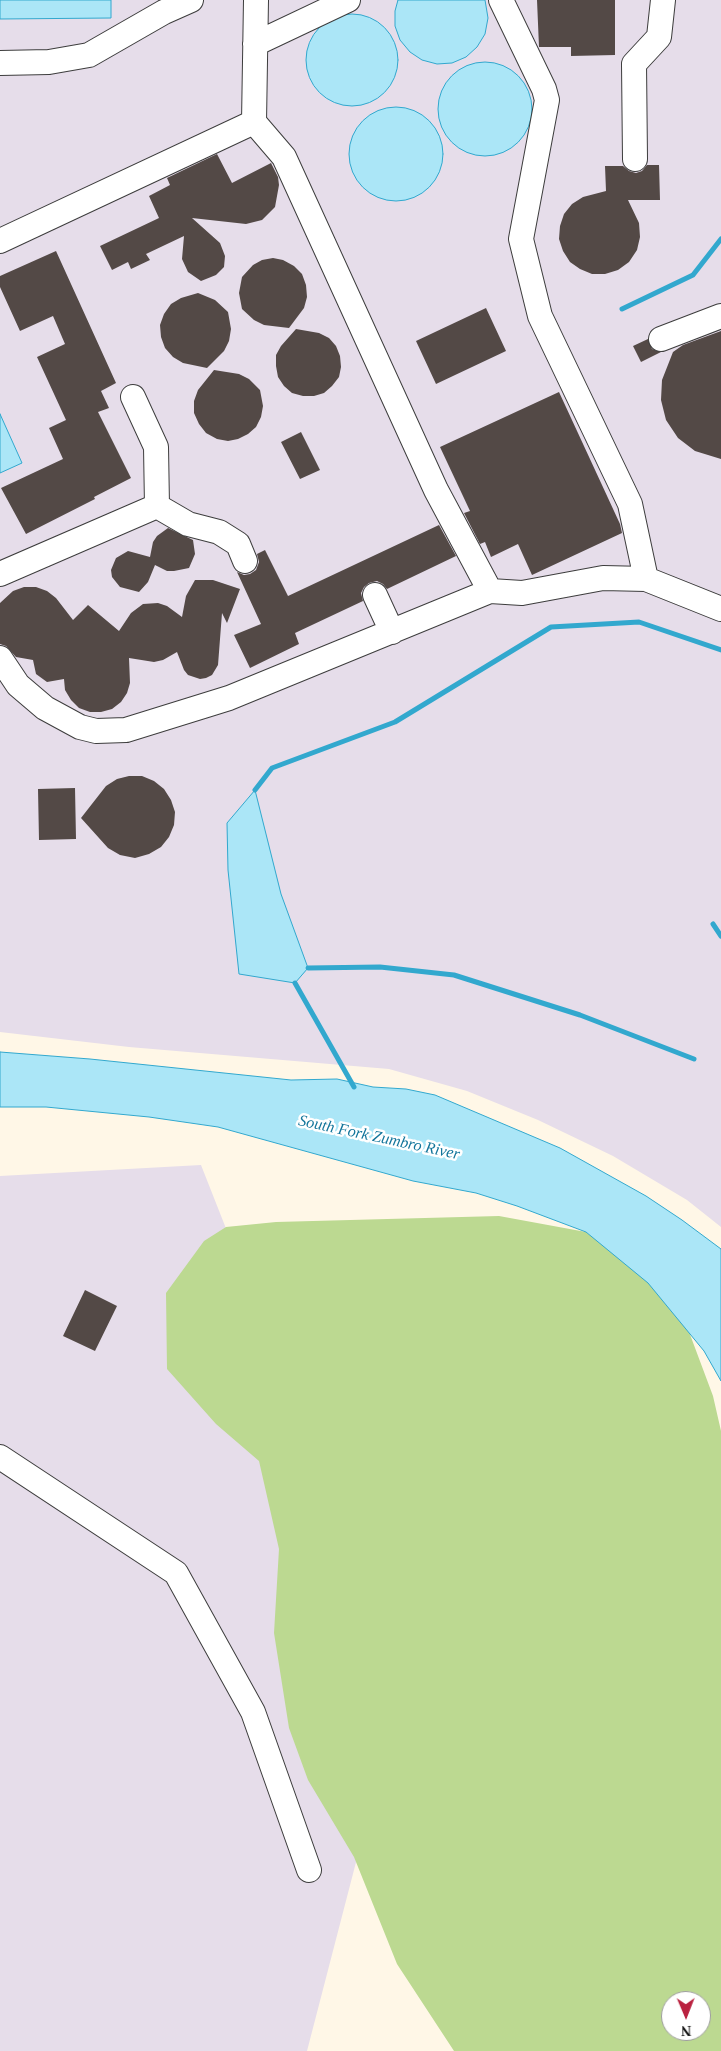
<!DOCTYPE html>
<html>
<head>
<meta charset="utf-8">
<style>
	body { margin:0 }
	#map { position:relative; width:721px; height:2051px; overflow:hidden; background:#fff7e7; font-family:Georgia,serif }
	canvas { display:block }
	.north { position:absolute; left:661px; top:1991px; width:50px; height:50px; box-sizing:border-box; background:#fff; border:1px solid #9d9d9d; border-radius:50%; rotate:179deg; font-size:14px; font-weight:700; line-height:20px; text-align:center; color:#0a0a0a }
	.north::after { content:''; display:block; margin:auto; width:18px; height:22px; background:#ba2240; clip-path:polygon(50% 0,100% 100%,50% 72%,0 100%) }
</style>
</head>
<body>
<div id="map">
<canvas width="721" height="2051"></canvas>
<div class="north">N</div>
</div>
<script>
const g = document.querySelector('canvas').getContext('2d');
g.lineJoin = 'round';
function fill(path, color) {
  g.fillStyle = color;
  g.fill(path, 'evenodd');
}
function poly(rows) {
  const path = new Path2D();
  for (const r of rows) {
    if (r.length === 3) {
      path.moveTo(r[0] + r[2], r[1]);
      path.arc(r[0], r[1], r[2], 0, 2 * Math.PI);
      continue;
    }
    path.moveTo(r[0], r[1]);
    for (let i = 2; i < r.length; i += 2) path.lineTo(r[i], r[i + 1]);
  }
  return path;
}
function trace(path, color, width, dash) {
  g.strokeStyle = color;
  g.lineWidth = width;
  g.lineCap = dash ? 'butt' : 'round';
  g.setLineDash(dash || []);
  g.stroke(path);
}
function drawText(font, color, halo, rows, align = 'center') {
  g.font = font + ' Georgia,serif';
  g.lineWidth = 5;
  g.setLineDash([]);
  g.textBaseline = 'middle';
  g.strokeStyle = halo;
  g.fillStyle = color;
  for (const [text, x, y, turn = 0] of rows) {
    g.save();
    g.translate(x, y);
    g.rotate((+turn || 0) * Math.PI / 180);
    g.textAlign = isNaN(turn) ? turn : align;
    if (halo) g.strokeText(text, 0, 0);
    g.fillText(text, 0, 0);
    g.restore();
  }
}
fill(poly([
	[0,0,721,0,721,1227,687,1200,613,1156,538,1120,467,1091,389,1069,129,1047,0,1032],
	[201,1165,253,1297,382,1762,307,2051,0,2051,0,1176]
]), '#e6ddea');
fill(poly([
	[499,1216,586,1232,676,1297,713,1396,721,1431,721,2051,454,2051,397,1964,354,1857,308,1780,289,1728,274,1633,279,1549,259,1461,216,1424,167,1369,166,1293,204,1241,226,1227,276,1222],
	[671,2001,701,2001,701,2031,671,2031]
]), '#bcd991');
const water = poly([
	[0,0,111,0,111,18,0,19,0,0],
	[398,0,485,0,488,18,485,34,477,47,466,57,452,63,437,64,422,60,410,52,400,40,395,26,395,11,398,0],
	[352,60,46],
	[485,109,47],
	[396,154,47],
	[0,414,22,463,0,473,0,414],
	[255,790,281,894,308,968,295,983,239,974,228,870,227,823,255,790],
	[0,1052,90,1059,291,1080,337,1079,373,1087,406,1089,435,1095,560,1148,646,1196,682,1220,721,1249,721,1381,704,1351,648,1283,586,1232,517,1206,476,1193,413,1181,218,1127,149,1117,46,1107,0,1107,0,1052]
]);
fill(water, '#abe6f7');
trace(water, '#32a8ce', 1);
trace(poly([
	[622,309,693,275,721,239],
	[255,790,272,768,395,722,551,627,639,622,721,650],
	[713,924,721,936],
	[308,968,380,967,454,975,580,1015,694,1059],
	[295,983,354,1087]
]), '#32a8ce', 5);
fill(poly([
	[537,0,615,0,615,55,571,56,571,47,539,47],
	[217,154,232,183,271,163,278,177,279,185,275,207,262,220,246,224,192,218,220,243,225,256,224,267,216,275,201,281,188,272,182,259,184,236,146,254,150,260,131,269,128,262,112,270,100,246,159,218,149,196,170,185,167,178],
	[647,165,659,165,660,200,628,200,639,223,640,237,637,250,629,262,618,270,605,274,592,274,580,269,570,262,563,251,559,239,560,226,564,214,572,204,583,197,606,191,605,166,623,166,629,171,636,173,642,171],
	[56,251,116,383,101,391,109,408,98,412,131,478,94,497,95,499,26,534,1,488,63,459,49,428,66,420,37,357,65,344,53,316,20,331,0,287,0,276],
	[273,258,283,260,294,266,302,274,306,285,307,297,304,308,289,328,264,325,254,320,242,309,239,293,242,277,253,265,262,260],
	[198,293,215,300,228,312,231,329,229,341,224,351,207,368,183,363,173,357,165,348,161,337,160,325,164,314,171,304,181,298],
	[486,308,506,351,436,384,416,341],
	[296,329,319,333,329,338,336,346,340,356,341,367,339,377,332,386,324,393,314,396,303,396,292,393,284,386,278,377,276,366,276,355,281,346],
	[721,331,721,459,695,451,678,438,666,420,661,400,662,380,673,352,683,345],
	[648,339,652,349,661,352,641,362,633,346],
	[214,370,239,374,249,379,260,390,263,406,261,417,256,427,248,434,238,439,228,441,217,439,206,433,199,424,194,413,194,401,198,390],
	[559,392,620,524,622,533,532,575,518,544,491,557,485,542,480,544,464,513,470,511,440,447],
	[301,432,320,470,300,479,281,442],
	[439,525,456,556,387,589,383,584,377,581,369,583,364,587,361,593,363,601,295,633,299,644,250,668,234,635,261,624,237,572,244,575,250,574,256,570,259,562,257,554,265,550,288,596],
	[168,528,193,540,195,554,189,568,174,571,167,571,155,565,148,582,139,592,120,587,112,577,111,570,116,558,128,551,150,557,153,542,157,536],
	[195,580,213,580,240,589,227,623,222,613,218,665,212,675,206,678,200,679,188,675,184,670,177,652,163,660,154,662,129,658,130,683,127,693,121,702,112,709,101,712,90,712,79,708,71,700,65,690,64,679,47,682,36,674,33,660,16,657,6,646,0,644,0,603,13,591,24,587,36,587,47,591,56,598,73,620,88,605,119,631,131,613,143,604,158,603,167,606,182,617,186,596],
	[129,776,142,776,154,781,164,789,171,800,175,812,174,825,169,837,161,847,149,854,135,858,120,855,108,848,81,818,106,786,117,779],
	[75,788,76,839,39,840,38,789],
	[85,1290,117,1306,95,1351,63,1336]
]), '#534946');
const minor = poly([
	[256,0,254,122,284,157,436,490,490,591],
	[501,0,544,89,547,100,521,239,540,316,630,504,646,579],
	[255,44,348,0],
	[0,63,49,62,89,55,164,12,191,0],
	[635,159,634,64,659,37,663,0],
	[0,241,254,122],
	[661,339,721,316],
	[157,506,188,524,219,532,238,544,245,561],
	[0,574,157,506,156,447,133,397],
	[375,595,392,632],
	[0,658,18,685,45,708,80,727,96,731,126,730,229,698,490,591,522,593,603,578,646,579,721,609],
	[0,1457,176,1573,253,1712,309,1870]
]);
trace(minor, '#3d3d3d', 26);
trace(minor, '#fff', 24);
drawText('italic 16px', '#13759b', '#fff', [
	["South Fork Zumbro River",379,1138,12]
]);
</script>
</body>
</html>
